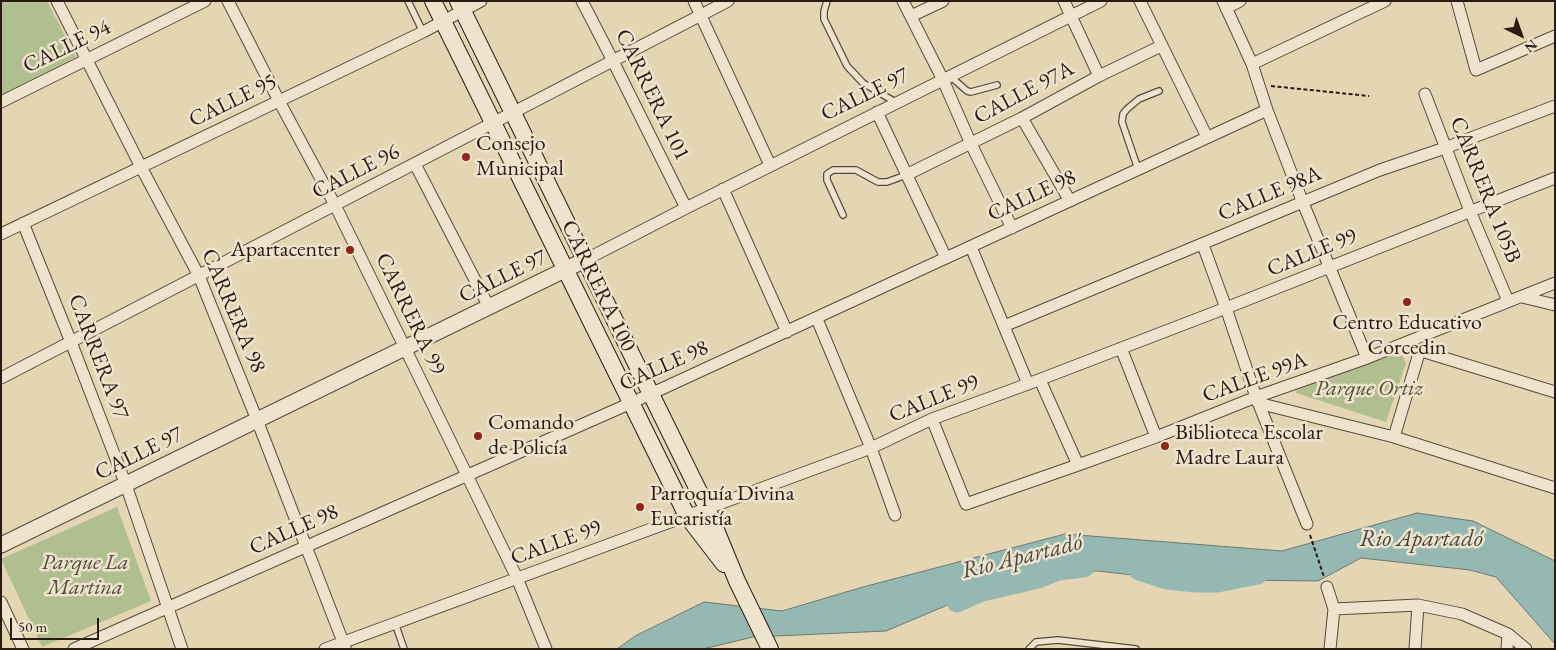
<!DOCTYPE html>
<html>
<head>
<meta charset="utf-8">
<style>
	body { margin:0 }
	#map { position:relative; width:1556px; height:650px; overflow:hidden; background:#e5d6b3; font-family:"EB Garamond",serif }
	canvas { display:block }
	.frame { position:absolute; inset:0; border:2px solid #2a1a10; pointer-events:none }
	.north { position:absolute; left:1496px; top:10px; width:50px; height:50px; -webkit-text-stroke:4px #eee4ce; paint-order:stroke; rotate:138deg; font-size:14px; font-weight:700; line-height:20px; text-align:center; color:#2a1a10 }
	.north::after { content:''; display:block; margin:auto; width:18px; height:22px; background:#2a1a10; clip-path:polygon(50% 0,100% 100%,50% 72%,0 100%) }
	.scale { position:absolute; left:10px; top:618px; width:89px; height:22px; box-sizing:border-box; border:2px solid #2a1a10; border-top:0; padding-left:6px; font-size:15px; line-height:18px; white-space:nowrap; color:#2a1a10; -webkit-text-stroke:4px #eee4ce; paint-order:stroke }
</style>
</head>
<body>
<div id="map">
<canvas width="1556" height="650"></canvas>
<div class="frame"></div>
<div class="north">N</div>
<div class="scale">50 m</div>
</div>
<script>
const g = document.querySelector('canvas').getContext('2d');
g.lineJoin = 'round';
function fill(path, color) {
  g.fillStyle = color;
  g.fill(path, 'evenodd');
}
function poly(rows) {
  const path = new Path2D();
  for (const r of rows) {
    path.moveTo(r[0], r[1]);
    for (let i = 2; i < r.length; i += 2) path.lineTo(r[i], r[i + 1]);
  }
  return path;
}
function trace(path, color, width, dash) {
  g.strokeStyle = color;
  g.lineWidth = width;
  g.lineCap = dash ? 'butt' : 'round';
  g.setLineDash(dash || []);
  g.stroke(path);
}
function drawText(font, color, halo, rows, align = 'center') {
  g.font = font + ' "EB Garamond",serif';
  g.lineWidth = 5;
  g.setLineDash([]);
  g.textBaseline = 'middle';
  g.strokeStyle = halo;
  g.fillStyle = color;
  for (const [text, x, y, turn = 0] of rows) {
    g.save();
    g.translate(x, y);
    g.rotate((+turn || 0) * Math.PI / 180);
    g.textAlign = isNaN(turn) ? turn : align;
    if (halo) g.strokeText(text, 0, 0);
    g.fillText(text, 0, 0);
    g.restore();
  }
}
fill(poly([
	[1,1,47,1,76,57,1,95],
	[1395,351,1402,355,1406,363,1386,422,1296,393,1297,388],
	[117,507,151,601,42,647,1,559]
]), '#b1be8f');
const water = poly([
	[1417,513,1473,521,1555,561,1555,644,1496,577,1470,570,1361,558,1318,581,1167,579,1098,571,1026,572,886,631,753,637,703,649,617,649,635,636,704,602,782,611,863,587,1065,534,1282,551,1417,513]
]);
fill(water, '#96b8b2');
trace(water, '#6b7971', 1);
trace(poly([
	[1139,570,1167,579,1196,582,1217,582,1258,574],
	[957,602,982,591,1038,578,1058,570,1084,567]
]), '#96b8b2', 21);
const service = poly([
	[408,1,423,32],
	[827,1,824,11,824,19,847,66,863,83,897,103],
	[950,76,967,91,971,92,997,85],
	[1138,169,1122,122,1123,114,1127,109,1139,99,1159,91],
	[843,215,827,180,827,174,833,170,856,170,878,182,887,182,906,175],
	[395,623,404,649],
	[1029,649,1036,642,1058,640,1136,649]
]);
const minor = poly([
	[57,1,141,167,199,276,257,420,345,647],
	[228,1,279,101,335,205,405,348,517,578,546,649],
	[582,1,613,61,686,208],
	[694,1,770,165],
	[903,1,943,80,971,144,1012,228],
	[1064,1,1099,76],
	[1140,1,1207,137],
	[1223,1,1252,64,1267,110,1303,203,1367,358],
	[1457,1,1476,70,1555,36],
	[1226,8,1240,1],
	[911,16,943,1],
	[1252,64,1385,1],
	[1425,94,1470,211,1508,301],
	[1,102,205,1],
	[877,112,946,258],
	[1022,118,1070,201],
	[415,164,489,307],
	[906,175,1022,118,1099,76,1161,46],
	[723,189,787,332],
	[23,223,71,342,126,485,182,649],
	[1,234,423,32,481,1],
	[1203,245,1226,308,1256,397,1307,524],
	[971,247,1028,384],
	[585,260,686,208,1101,1],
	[1522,297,1555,305],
	[817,319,871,448,895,515],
	[1004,326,1380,170,1445,148,1555,106],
	[1402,345,1555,392],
	[1121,348,1156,437],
	[1,378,728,1],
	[1040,380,1078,465],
	[1258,403,1394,437,1555,488],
	[932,419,966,504,1078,465,1156,437,1256,397,1367,358,1555,283],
	[1394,437,1420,350],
	[1327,587,1334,609,1330,649],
	[1,602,23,649],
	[1334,609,1418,605,1462,614,1508,634,1526,649],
	[74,649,631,403,1267,110],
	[325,649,871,448,932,419,1028,384,1226,308,1555,178],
	[1415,649,1418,605],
	[1507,649,1508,634]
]);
const tertiary = poly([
	[1,545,585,260]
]);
const secondary = poly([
	[433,1,687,516,724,564],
	[458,1,707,508,737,581,770,649]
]);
trace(service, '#594939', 8);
trace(minor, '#594939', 13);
trace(tertiary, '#594939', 17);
trace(secondary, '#2a1a10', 18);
trace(poly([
	[1271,86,1369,96],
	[1310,535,1324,577]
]), '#2a1a10', 2, [4, 2.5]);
trace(service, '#eee4ce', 5.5);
trace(minor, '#eee4ce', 11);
trace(tertiary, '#eee4ce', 15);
trace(secondary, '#eee4ce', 16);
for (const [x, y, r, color] of [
	[466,157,5,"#8f2418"],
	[350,250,5,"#8f2418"],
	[1407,302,5,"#8f2418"],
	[478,436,5,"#8f2418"],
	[1165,446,5,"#8f2418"],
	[640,507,5,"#8f2418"]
]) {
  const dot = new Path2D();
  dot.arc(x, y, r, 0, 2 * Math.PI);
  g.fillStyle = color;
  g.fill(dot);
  trace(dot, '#eee4ce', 2);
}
drawText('22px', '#2a1a10', '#eee4ce', [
	["CALLE 94",67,47,-26],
	["CALLE 97A",1024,93,-28],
	["CARRERA 101",652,95,64],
	["CALLE 97",865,95,-26],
	["CALLE 95",233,101,-26],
	["CALLE 96",356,172,-27],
	["CARRERA 105B",1485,190,68],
	["CALLE 98A",1270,194,-23],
	["CALLE 98",1032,196,-25],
	["CALLE 99",1312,253,-22],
	["CALLE 97",503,277,-26],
	["CARRERA 100",598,286,64],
	["CARRERA 98",233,311,67],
	["CARRERA 99",410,314,64],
	["CARRERA 97",98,357,69],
	["CALLE 98",664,366,-24],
	["CALLE 99A",1255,378,-20],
	["CALLE 99",934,399,-22],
	["CALLE 97",139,454,-26],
	["CALLE 98",294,530,-24],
	["CALLE 99",556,543,-20]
]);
drawText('22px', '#2a1a10', '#eee4ce', [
	["Consejo",476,144],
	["Municipal",476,169],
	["Apartacenter",340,250,"right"],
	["Centro Educativo",1407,323,"center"],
	["Corcedin",1407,348,"center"],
	["Comando",488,423],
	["de Policía",488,448],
	["Biblioteca Escolar",1175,433],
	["Madre Laura",1175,458],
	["Parroquía Divina",650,494],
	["Eucaristía",650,519]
], 'left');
drawText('italic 22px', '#524b36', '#eee4ce', [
	["Parque Ortiz",1369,389],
	["Parque La",85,563],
	["Martina",85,588]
]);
drawText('italic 24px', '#4a4941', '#eee4ce', [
	["Rio Apartadó",1421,539],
	["Río Apartadó",1022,557,-14]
]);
</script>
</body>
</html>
